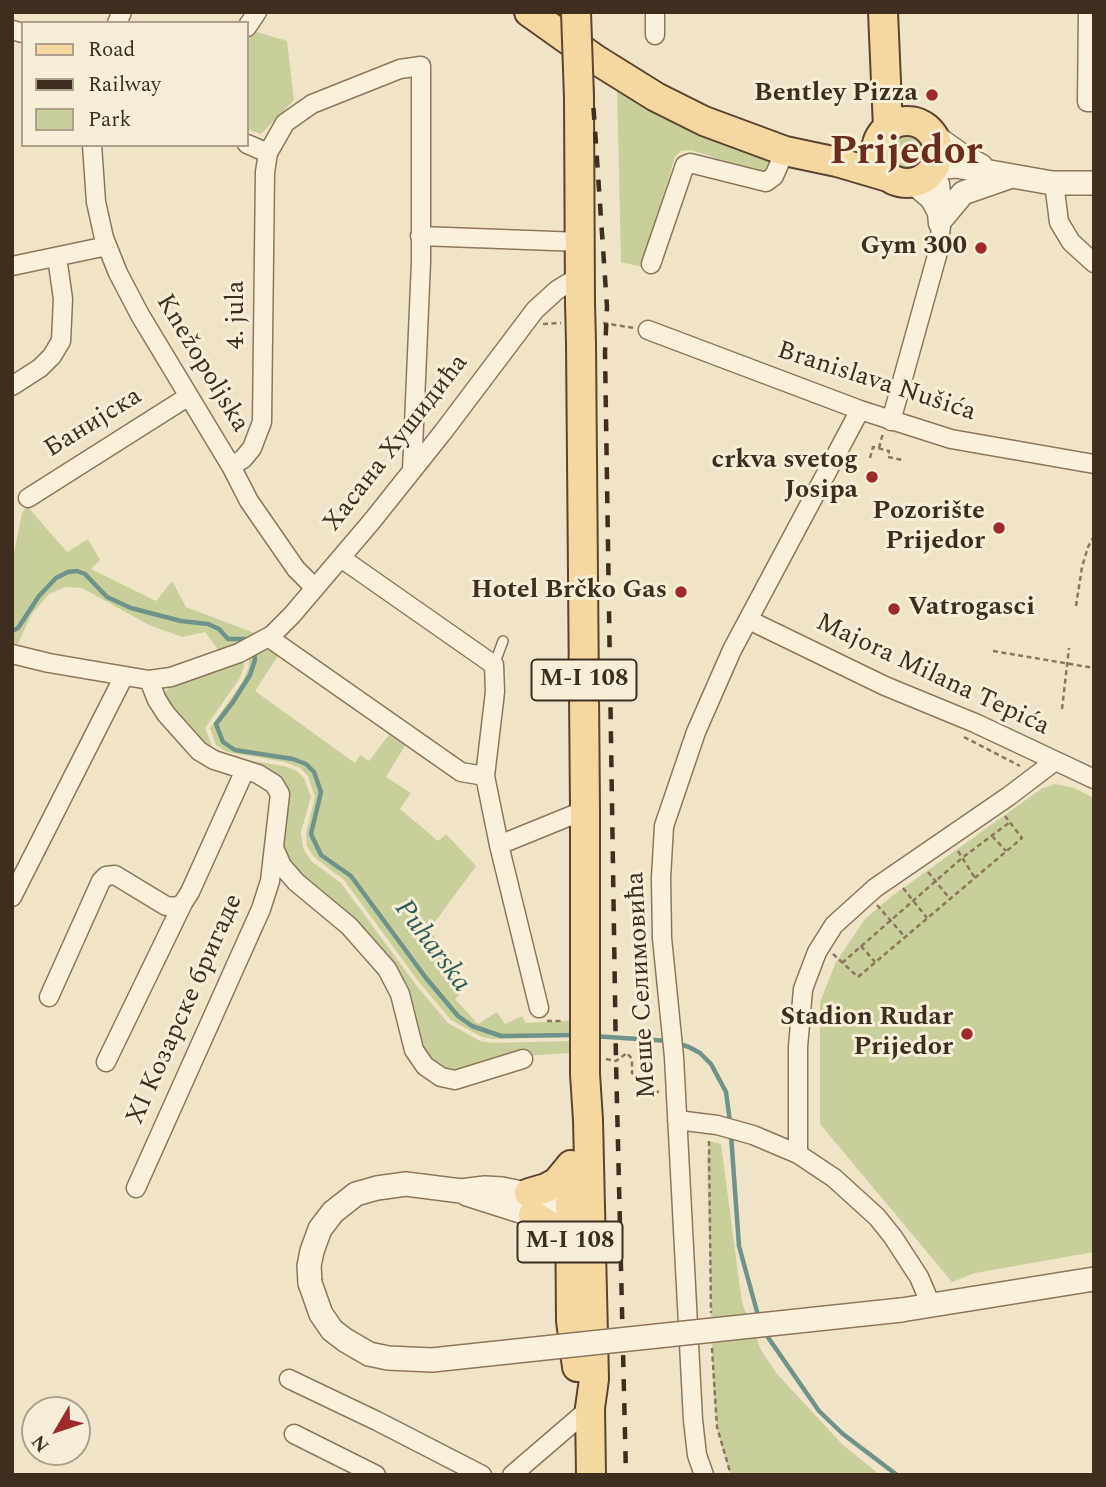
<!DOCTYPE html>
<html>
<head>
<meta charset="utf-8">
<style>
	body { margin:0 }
	#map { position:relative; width:1106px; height:1487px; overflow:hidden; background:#f0e4c8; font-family:Spectral,serif }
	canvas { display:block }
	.frame { position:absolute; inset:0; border:14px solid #3d2e20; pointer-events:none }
	.legend { position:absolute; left:21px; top:21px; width:228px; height:126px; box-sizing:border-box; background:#f7eed8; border:2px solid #ada18e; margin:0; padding:9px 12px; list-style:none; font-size:21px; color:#3d2e20 }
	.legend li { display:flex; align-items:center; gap:14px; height:35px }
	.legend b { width:35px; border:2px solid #ada18e }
	.north { position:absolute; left:21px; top:1396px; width:70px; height:70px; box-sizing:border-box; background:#f7eed8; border:2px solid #ada18e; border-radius:50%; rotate:231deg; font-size:19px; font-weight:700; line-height:28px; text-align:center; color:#3d2e20 }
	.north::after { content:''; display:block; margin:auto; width:24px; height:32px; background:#9e2a2b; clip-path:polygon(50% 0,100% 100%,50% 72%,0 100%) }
</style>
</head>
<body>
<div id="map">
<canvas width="1106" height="1487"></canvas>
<div class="frame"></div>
<ul class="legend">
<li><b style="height:9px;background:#f3d9a0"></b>Road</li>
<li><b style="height:9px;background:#3d2e20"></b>Railway</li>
<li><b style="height:19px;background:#c9cf9b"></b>Park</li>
</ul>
<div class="north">N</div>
</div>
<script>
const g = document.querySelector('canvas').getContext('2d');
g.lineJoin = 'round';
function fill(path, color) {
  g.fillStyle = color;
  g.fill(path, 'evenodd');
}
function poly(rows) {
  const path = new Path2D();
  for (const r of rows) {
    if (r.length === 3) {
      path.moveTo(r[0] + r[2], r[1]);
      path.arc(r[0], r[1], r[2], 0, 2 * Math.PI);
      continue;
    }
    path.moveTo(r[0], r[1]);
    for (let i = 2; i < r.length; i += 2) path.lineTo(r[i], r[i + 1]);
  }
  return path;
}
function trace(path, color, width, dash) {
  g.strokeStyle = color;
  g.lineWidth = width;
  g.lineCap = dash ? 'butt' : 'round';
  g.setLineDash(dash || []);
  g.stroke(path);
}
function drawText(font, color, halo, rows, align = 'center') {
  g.font = font + ' Spectral,serif';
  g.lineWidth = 6;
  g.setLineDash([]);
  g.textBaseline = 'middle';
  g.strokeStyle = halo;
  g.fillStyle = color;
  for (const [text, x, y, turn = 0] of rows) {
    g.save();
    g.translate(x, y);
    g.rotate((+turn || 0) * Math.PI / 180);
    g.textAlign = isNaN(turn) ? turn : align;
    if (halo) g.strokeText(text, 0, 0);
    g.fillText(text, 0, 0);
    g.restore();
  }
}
fill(poly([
	[250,30,287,41,294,100,261,134,247,129,247,36],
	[617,84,772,159,771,167,765,172,756,171,691,150,681,151,675,157,642,267,621,262],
	[907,152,21],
	[27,506,67,552,88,539,100,560,91,569,156,601,172,581,186,607,257,634,238,645,219,651,205,632,182,637,149,625,82,588,65,587,49,594,31,615,18,644,12,642,12,553,14,553,22,513],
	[263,645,278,656,255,691,355,763,360,755,369,761,391,732,406,744,386,777,411,793,400,809,438,841,446,834,476,866,429,930,447,952,443,956,470,984,455,999,478,1024,497,1012,505,1024,522,1016,526,1023,576,1020,576,1037,493,1039,482,1037,451,1020,419,982,344,880,314,857,307,846,306,833,315,797,308,776,300,768,285,762,227,752,216,745,210,728,243,681,249,666,249,655],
	[243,657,244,666,240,678,205,728,213,749,219,753,240,759,284,766,297,771,304,778,311,797,301,832,303,848,311,861,341,883,416,985,448,1023,480,1041,492,1043,571,1041,571,1053,505,1057,465,1072,431,1071,386,972,314,898,278,847,281,794,212,758,162,702,164,693,172,685],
	[1055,784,1074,788,1094,798,1094,1252,975,1273,952,1282,820,1124,820,1002,836,962,865,919,892,896,1041,789],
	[709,1141,721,1144,742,1303,761,1350,777,1374,842,1444,880,1475,731,1475,728,1469,717,1427,713,1388,707,1159]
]), '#c9cf9b');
trace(poly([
	[12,631,18,628,39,596,56,578,68,572,77,571,85,574,107,597,131,608,181,621,208,624,219,629,228,639,246,639,249,643],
	[254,650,255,660,250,675,233,702,216,724,223,742,235,750,293,759,306,764,314,772,321,792,311,834,321,855,351,876,426,978,458,1016,472,1026,501,1036,574,1035],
	[593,1036,668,1041],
	[677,1043,689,1047,700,1053,711,1064,726,1092,730,1122],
	[731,1135,739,1246,759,1319],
	[765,1333,819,1411,843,1434,897,1475]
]), '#6f938a', 4.5);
const service = poly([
	[494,665,503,641]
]);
const minor = poly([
	[1088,12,1087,102,1094,102],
	[117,23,122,12],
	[247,27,257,12],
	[12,30,23,33],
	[655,35,655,12],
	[247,144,268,153],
	[92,145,96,202,104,238,118,273,140,315,231,466,249,501,296,569,315,588],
	[910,183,930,200,937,213,938,224],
	[1054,183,1059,222,1071,242,1094,263],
	[420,236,581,242],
	[651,264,685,165,690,163,766,182,774,176,785,151],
	[12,266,107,246],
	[648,330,860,410,951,439,1094,464],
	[12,386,40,368,52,356,61,341,63,299,57,257],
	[891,421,938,252,943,209,940,184,932,171],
	[231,466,243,459,252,448,262,422,265,172,268,153,285,123,312,104,400,69,421,66,421,262,412,471],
	[28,498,189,396],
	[341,558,494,665,495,692,485,776,499,845,539,1008],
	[749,620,885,686,975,723,1094,779],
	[268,637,461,772,485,776],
	[12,654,49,663,149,680,171,677,239,653,272,635,292,615,372,521,443,432,535,310,557,290,580,276],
	[499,845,585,810],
	[275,850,282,866,296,882,349,926,387,969,400,994,414,1050,425,1066,441,1077,455,1080,523,1059],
	[12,897,123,678],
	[49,997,101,881,106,876,115,875,166,906,176,907,183,903,190,892,245,770],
	[106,1062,183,903],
	[677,1120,717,1125,753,1135,798,1154,834,1178,877,1217,893,1237,919,1277,931,1305],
	[798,1154,798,1047,803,989,817,952,834,925,875,888,1009,796,1055,761],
	[136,1188,261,909,270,881,280,794,274,784,258,774,214,760,199,751,166,714,157,700,149,680],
	[289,1379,377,1421,482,1475],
	[294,1434,376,1475],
	[512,1475,590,1408],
	[704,1475,697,1455,693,1420,674,1057,662,938,661,878,664,826,696,732,732,650,860,410]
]);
const tertiary = poly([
	[934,136,958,153,981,166],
	[934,168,956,166,1052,183,1094,183],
	[943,217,963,193,1009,177],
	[467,1194,533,1215,548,1215],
	[310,1283,309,1266,312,1251,320,1229,333,1212,356,1194,377,1188,406,1184,461,1191,485,1188,502,1189,545,1198,570,1211],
	[901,1310,1094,1279]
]);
const primary = poly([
	[529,12,595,59,656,97,704,121,785,151,837,162,888,177],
	[883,12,888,128],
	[579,98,580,303],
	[907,152,31],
	[581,343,585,810,585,1074,588,1120,594,1379,590,1408,591,1475],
	[570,1191,571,1321,577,1367],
	[529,1193,546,1188,557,1182,571,1165],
	[533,1215,557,1230,570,1250]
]);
trace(service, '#8d765c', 12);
trace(minor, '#8d765c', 21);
trace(tertiary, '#8d765c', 26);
trace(primary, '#5b4430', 32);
trace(poly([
	[603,323,634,328],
	[543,324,561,323],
	[879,448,883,433],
	[870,458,873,447,889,451,888,457,903,460],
	[1076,606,1082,567,1088,547,1094,536],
	[993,651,1094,668],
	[1062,709,1069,648],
	[964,737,1020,766],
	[992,836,1006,851],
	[958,851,975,878],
	[928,872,950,899],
	[903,888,927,918],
	[877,905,905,937],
	[861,946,875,962],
	[833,954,858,977,1022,838,1005,816],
	[842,963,962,858,1010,822],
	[547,1021,564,1021],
	[606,1059,616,1061,627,1053,632,1059,632,1073,635,1077,643,1086,651,1091,659,1092],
	[709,1141,711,1313],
	[712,1348,717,1427,731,1475]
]), '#8d765c', 2.5, [5, 3.5]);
trace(service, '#faf1dc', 9);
trace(minor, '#faf1dc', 18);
trace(tertiary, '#faf1dc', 23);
trace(primary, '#f3d9a0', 28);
trace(poly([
	[587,12,607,307,605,352,616,1061,626,1475]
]), '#3d2e20', 4.5, [12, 12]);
const tertiaryBridge = poly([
	[310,1283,321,1314,332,1330,345,1340,369,1354,388,1358,432,1360,901,1310]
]);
const primaryBridge = poly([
	[576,12,579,98],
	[580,303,581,343]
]);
trace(tertiaryBridge, '#8d765c', 26, []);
trace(primaryBridge, '#5b4430', 32, []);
trace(tertiaryBridge, '#faf1dc', 23);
trace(primaryBridge, '#f3d9a0', 28);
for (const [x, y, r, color] of [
	[932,95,7,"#9e2a2b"],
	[981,248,7,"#9e2a2b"],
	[872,477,7,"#9e2a2b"],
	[999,528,7,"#9e2a2b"],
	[681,592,7,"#9e2a2b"],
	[894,609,7,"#9e2a2b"],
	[967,1034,7,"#9e2a2b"]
]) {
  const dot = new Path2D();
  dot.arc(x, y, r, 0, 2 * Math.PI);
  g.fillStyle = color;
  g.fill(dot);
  trace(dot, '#f7eed8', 2.5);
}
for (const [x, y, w] of [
	[584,680,105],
	[570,1242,105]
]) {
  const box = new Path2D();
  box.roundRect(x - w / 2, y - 20.5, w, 41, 5);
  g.fillStyle = '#f7eed8';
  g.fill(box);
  trace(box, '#3d2e20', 2);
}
drawText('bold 24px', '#3d2e20', null, [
	["M-I 108",584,680],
	["M-I 108",570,1242]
]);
drawText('bold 26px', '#3d2e20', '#f7eed8', [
	["Bentley Pizza",918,95],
	["Gym 300",967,248],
	["crkva svetog",858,462],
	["Josipa",858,492],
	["Pozorište",985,513],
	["Prijedor",985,543],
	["Hotel Brčko Gas",667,592],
	["Vatrogasci",908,609,"left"],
	["Stadion Rudar",953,1019],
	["Prijedor",953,1049]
], 'right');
drawText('26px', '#3d2e20', '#f7eed8', [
	["4. jula",238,315,-90],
	["Knežopoljska",201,364,59],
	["Branislava Nušića",876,383,18],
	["Банијска",94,424,-32],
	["Хасана Хушидића",397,444,-52],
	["Majora Milana Tepića",932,676,25],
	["Меше Селимовића",643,985,-93],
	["XI Козарске бригаде",186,1010,-66]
]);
drawText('italic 28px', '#2f5d5a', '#f7eed8', [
	["Puharska",431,947,53]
]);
drawText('bold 40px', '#6b2e1e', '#f7eed8', [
	["Prijedor",906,155]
]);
</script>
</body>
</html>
